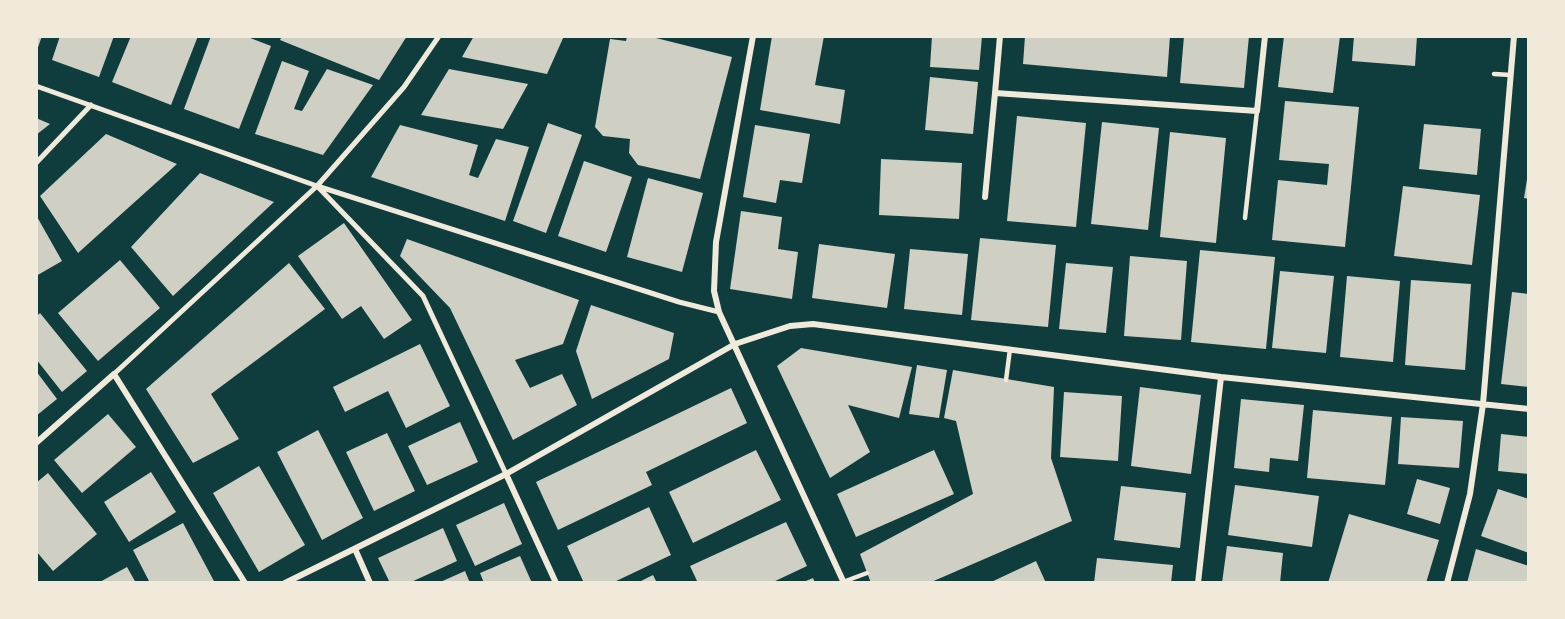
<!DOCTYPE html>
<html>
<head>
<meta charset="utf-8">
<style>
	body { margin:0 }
	#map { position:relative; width:1565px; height:619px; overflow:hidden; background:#0f3d3e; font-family:Quicksand,sans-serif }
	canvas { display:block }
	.frame { position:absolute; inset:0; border:38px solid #f1e9da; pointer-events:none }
</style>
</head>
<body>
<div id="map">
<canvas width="1565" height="619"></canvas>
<div class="frame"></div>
</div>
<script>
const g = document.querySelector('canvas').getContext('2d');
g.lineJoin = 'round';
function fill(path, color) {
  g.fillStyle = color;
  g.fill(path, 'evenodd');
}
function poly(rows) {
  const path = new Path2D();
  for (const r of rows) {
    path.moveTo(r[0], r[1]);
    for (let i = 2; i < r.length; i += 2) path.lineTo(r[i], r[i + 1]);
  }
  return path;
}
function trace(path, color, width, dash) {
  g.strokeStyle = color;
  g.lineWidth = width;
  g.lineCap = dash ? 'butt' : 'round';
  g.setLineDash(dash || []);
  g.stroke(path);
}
fill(poly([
	[36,36,42,36,36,53],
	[60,36,114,36,99,77,52,60],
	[131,36,198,36,171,105,112,82],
	[211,36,245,36,271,46,239,129,184,109],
	[282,36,407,36,379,80,280,40],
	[474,36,564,36,547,74,462,57],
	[627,36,648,36,732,57,700,179,638,165,629,153,630,139,603,136,595,127,610,39,626,41],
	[772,36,824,36,815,85,845,90,840,124,760,110],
	[932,36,982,36,979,70,930,67],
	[1025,36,1170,36,1167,77,1023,64],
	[1184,36,1249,36,1244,88,1180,83],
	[1284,36,1340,36,1333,93,1278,87],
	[1354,36,1417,36,1415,66,1352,61],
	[282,61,309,71,294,109,302,111,327,69,373,85,323,155,255,134],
	[449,69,528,84,503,129,421,115],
	[930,77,978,82,973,134,925,130],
	[1285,101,1359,107,1345,247,1272,240,1278,180,1327,185,1329,164,1279,160],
	[1017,116,1086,123,1076,227,1007,221],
	[36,118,50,124,36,135],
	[1102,122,1159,128,1148,230,1091,224],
	[548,123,582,135,546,233,513,221],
	[1424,124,1481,129,1477,175,1419,169],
	[400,125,478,145,469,175,478,178,496,139,529,147,505,221,371,177],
	[755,125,810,134,802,183,780,180,776,203,743,197],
	[1170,132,1226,138,1216,243,1160,237],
	[106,134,177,164,78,253,40,196],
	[881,159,962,163,959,219,879,215],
	[584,161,632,177,606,252,558,236],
	[200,173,274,202,173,296,131,247],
	[1528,173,1529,173,1529,199,1524,198],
	[648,178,703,193,682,272,627,257],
	[1403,186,1480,195,1472,265,1394,256],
	[741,211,782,217,778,249,798,252,792,299,730,289],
	[36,215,62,261,36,276],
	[344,223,412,320,384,339,361,306,342,319,298,256],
	[980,238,1056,245,1048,327,971,320],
	[407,239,579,300,563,344,515,360,530,388,562,374,577,405,513,440,450,308,400,256],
	[819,244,895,254,887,308,812,298],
	[910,249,968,254,962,315,904,309],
	[1200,250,1275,257,1266,349,1191,342],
	[1130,256,1187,261,1181,340,1124,336],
	[120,260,160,308,98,361,58,313],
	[289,263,325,309,211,394,239,439,193,463,146,389],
	[1066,263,1113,267,1106,333,1059,329],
	[1280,271,1334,276,1326,353,1272,348],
	[1347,276,1400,281,1393,362,1340,357],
	[1411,280,1471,284,1465,370,1405,365],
	[1512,292,1529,294,1529,387,1501,384],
	[591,305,674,333,669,359,592,399,576,351],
	[40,313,87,371,62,392,36,359,36,317],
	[420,344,450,406,406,428,388,391,345,412,333,387],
	[801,348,912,367,899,418,848,405,870,452,830,478,777,366],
	[917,365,947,370,939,418,909,414],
	[953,370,1054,387,1051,458,1072,521,929,583,871,583,860,554,973,494,956,421,944,418],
	[36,371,57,399,36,416],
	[1140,387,1201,395,1191,474,1131,466],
	[731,388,747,423,646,472,652,485,558,530,536,482],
	[1064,392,1122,396,1118,461,1060,457],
	[1241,399,1304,405,1298,461,1270,458,1269,472,1234,468],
	[1313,410,1392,417,1385,485,1307,478],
	[108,414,136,447,82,493,54,460],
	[1401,417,1463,421,1459,468,1398,464],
	[460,422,478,462,427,485,408,446],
	[318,430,363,518,322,540,277,452],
	[387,433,415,491,374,511,346,452],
	[1501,434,1529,437,1529,474,1498,471],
	[756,450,781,500,693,543,669,492],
	[934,450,954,494,856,537,837,494],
	[259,466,305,545,259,572,213,493],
	[151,472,176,512,129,542,104,502],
	[48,473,97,534,53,571,36,551,36,483],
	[1417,479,1450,488,1440,524,1407,514],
	[1235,485,1319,496,1312,547,1228,535],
	[1121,486,1186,493,1180,548,1114,540],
	[1498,489,1529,499,1529,553,1481,536],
	[504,503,522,544,475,566,456,525],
	[649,507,671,555,612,583,584,583,567,546],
	[1349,514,1439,540,1426,583,1328,583],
	[786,522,807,566,771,583,698,583,690,566],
	[183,523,215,583,150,583,133,550],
	[443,528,457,561,409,583,390,583,378,558],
	[1227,546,1283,553,1280,583,1222,583],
	[1476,549,1529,566,1529,583,1467,583],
	[520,556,532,583,484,583,480,573],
	[1097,558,1173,565,1171,583,1094,583],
	[1036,561,1046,583,989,583],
	[127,567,136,583,98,583],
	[465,571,470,583,438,583],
	[653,575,657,583,637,583],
	[813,578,815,583,801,583]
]), '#cfcfc3');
trace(poly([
	[1494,74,1511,75],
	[1245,218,1257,111],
	[1006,380,1010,349],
	[843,582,867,573]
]), '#f1e9da', 4.5);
trace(poly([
	[36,86,317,186,679,302,719,312],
	[36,163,91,105],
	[319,188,423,296,506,474],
	[114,374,317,186,404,87,439,36]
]), '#f1e9da', 5);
trace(poly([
	[753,36,716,242,714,291,719,312,844,583],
	[1000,36,995,93,1257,111,1265,36],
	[985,197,995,93],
	[36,443,114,374,245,583],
	[506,474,556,583],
	[355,549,370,583],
	[285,583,506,474,735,344,790,326,813,324,1221,377,1529,409],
	[1198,583,1221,377],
	[1447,583,1470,494,1483,404,1514,36]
]), '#f1e9da', 6);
</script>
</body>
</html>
